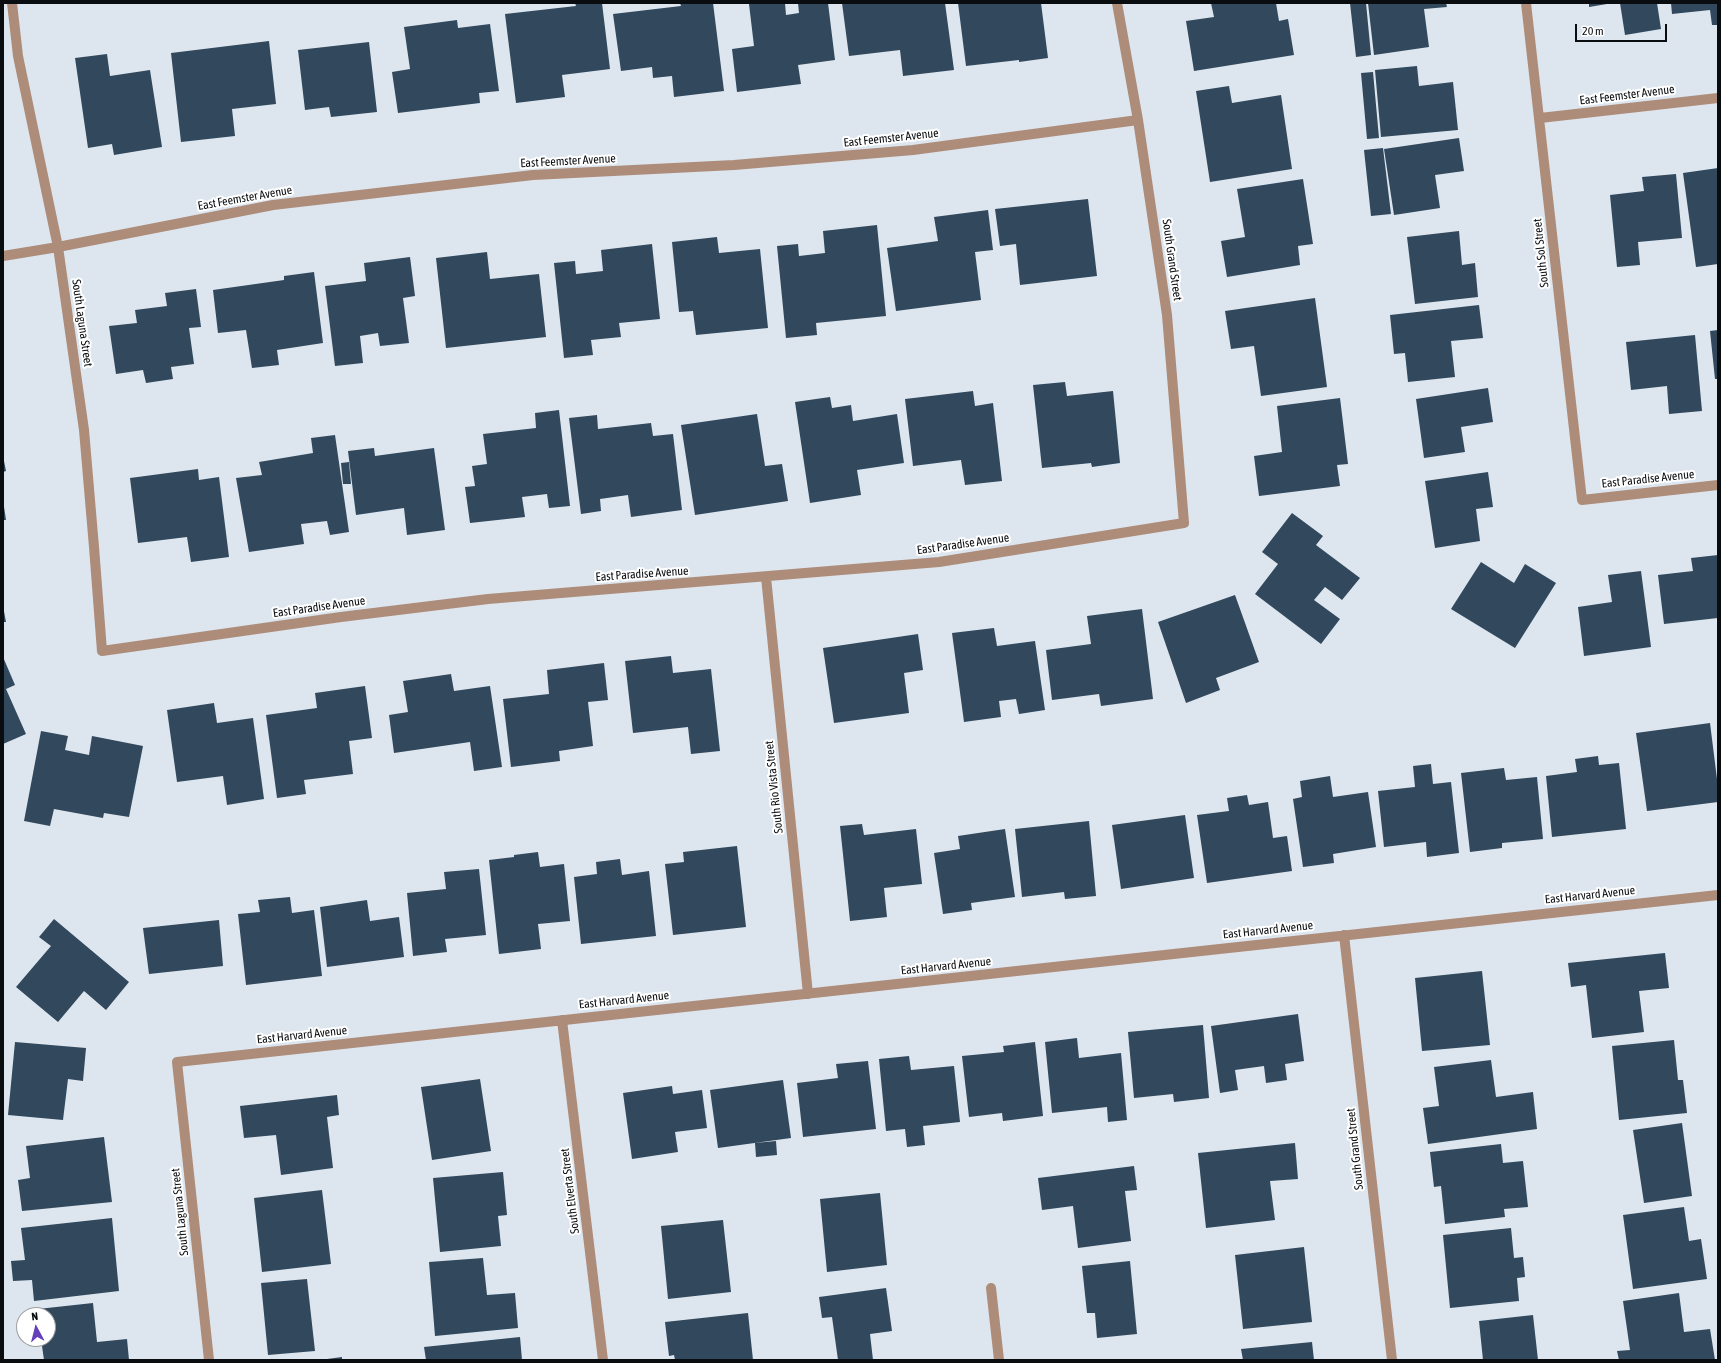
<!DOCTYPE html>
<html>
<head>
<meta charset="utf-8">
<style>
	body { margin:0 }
	#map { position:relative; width:1721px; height:1363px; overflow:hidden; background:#dde6ef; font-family:"Asap Condensed",sans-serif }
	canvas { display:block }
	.frame { position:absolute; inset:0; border:4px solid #0a0d10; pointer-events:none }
	.north { position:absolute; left:16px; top:1307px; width:40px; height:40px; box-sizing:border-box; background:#fff; border:1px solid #9d9e9f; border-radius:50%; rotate:353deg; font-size:11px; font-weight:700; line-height:16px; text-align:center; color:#0a0d10 }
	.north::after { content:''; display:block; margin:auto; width:14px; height:18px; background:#6541b9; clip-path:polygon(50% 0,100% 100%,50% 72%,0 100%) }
	.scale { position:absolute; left:1575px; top:24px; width:92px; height:18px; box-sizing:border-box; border:2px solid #0a0d10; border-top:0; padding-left:5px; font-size:12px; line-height:14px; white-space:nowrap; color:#0a0d10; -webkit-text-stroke:3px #fff; paint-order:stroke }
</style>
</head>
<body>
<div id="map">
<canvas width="1721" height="1363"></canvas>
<div class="frame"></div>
<div class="north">N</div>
<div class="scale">20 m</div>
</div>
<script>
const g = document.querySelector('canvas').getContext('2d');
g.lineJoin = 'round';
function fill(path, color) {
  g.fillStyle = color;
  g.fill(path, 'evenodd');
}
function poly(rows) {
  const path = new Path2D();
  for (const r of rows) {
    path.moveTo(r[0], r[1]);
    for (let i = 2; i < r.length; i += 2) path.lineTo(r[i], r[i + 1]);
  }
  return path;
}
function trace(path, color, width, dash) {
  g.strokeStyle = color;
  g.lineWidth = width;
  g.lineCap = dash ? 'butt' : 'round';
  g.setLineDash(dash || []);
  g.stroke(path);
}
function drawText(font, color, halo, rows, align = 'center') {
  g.font = font + ' "Asap Condensed",sans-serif';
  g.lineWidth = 4;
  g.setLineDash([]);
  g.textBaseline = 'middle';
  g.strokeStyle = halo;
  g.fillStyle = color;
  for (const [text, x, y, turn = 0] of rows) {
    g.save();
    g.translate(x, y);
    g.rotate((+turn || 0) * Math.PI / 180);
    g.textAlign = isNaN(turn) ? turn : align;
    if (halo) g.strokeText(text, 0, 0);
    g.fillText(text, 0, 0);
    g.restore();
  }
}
fill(poly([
	[575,3,602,3,610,69,562,75,565,97,516,103,505,14,576,6],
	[680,3,713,3,724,91,674,97,672,76,653,78,652,67,621,71,613,14,681,6],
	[760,3,785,3,786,15,799,13,798,3,828,3,835,60,798,65,801,84,737,92,732,49,754,46,749,4],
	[842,3,945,3,954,70,903,76,900,50,849,56],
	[958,3,1041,3,1048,58,1019,62,1019,60,966,66],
	[1211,3,1276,3,1279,21,1288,19,1294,55,1194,71,1186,21,1214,17],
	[1350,3,1366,3,1371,55,1356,57],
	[1368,3,1446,3,1447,7,1424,9,1429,47,1374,55],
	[1589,3,1607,3,1607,4,1589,7],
	[1620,3,1657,3,1661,29,1625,35],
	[1671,3,1718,3,1718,25,1712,25,1710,10,1672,14],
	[457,20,458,28,490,24,499,91,479,93,480,103,398,113,392,72,410,69,404,27],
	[269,41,276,104,232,109,235,136,181,142,171,53],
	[369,42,377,112,331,117,329,107,305,110,298,50],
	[107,54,110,76,150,70,162,147,114,155,112,144,88,148,75,58],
	[1417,66,1419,86,1453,82,1458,130,1381,137,1375,70],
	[1373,72,1379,138,1367,139,1361,73],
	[1229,86,1232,103,1281,95,1292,169,1210,182,1196,91],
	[1459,138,1464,171,1435,175,1440,208,1394,215,1384,149],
	[1383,148,1391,214,1371,216,1364,150],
	[1718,168,1718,264,1696,267,1683,173],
	[1676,174,1682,238,1638,242,1640,265,1617,267,1610,195,1644,191,1642,177],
	[1303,179,1313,244,1298,246,1300,265,1227,277,1221,241,1245,237,1237,189],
	[1088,199,1097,276,1020,285,1016,244,1000,246,995,209],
	[988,210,993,250,975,252,981,300,896,311,887,248,938,241,934,217],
	[877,225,886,316,816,323,817,335,786,338,777,246,798,244,799,256,825,253,823,231],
	[1459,231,1462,265,1475,263,1478,297,1415,304,1407,237],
	[717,237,719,253,760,249,768,328,696,335,693,311,679,312,672,242],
	[652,244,660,319,619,323,621,337,591,340,593,355,564,358,554,263,575,261,576,274,603,271,601,250],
	[487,252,490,279,539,274,546,337,446,348,436,258],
	[410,257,415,296,403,298,409,343,380,346,378,333,360,336,363,363,335,366,325,286,366,281,364,263],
	[314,272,323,343,277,350,279,365,252,368,246,330,218,333,213,290,284,280,284,276],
	[196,289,201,327,189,328,194,364,171,367,173,379,146,383,143,370,116,374,109,326,137,323,135,310,167,306,165,293],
	[1315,298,1327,387,1261,396,1254,346,1231,349,1225,311],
	[1479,305,1483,338,1451,341,1455,377,1408,382,1405,353,1394,354,1390,315],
	[1718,330,1718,379,1715,379,1710,331],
	[1695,335,1702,411,1669,414,1667,386,1631,390,1626,342],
	[1065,382,1067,396,1113,391,1120,463,1092,467,1091,463,1042,468,1033,385],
	[1488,388,1493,422,1461,427,1465,452,1424,458,1416,399],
	[973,391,975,406,993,403,1002,481,965,485,961,460,913,466,905,399],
	[830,397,832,408,851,405,853,421,897,414,904,463,857,470,861,495,810,503,795,402],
	[1340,398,1348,464,1337,465,1340,486,1259,496,1254,456,1282,452,1277,406],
	[559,410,570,506,549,508,547,494,522,497,525,517,470,523,465,487,475,486,472,466,487,464,483,434,536,428,535,413],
	[757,414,765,466,782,464,788,501,695,515,681,425],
	[597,415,598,429,651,423,653,436,673,434,682,510,631,517,628,495,600,499,601,511,581,514,569,418],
	[335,435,349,532,330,535,327,521,301,524,304,544,249,552,236,478,262,475,259,462,313,453,311,438],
	[374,448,375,456,434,448,445,530,407,535,404,508,356,515,348,451],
	[3,456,6,471,3,472],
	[349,462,351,484,343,484,341,463],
	[198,469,199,480,219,477,229,557,191,562,187,537,138,543,130,478],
	[1488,472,1493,507,1476,509,1480,541,1435,548,1425,481],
	[3,500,6,520,3,520],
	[1292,513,1323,536,1316,545,1360,578,1342,600,1325,587,1314,600,1340,619,1321,644,1255,594,1278,564,1262,552],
	[1718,555,1718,618,1664,624,1658,575,1693,571,1691,558],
	[1481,562,1514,583,1525,564,1556,583,1515,648,1451,609],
	[1641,571,1651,647,1584,656,1578,607,1612,602,1608,575],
	[1235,595,1259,662,1216,678,1220,690,1186,703,1158,622],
	[3,606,6,622,3,622],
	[1142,609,1153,699,1101,706,1099,694,1052,700,1046,650,1091,644,1087,616],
	[994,628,997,646,1035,641,1045,710,1019,714,1016,699,999,701,1001,717,964,722,952,633],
	[918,634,923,670,904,673,909,713,834,723,823,648],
	[671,656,673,673,711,669,720,751,691,754,688,727,633,733,625,661],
	[3,657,15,685,6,689,26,734,3,744],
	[604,663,608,700,588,702,593,746,559,751,560,761,511,767,503,699,549,694,547,670],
	[451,674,454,691,490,686,502,767,474,771,470,742,394,753,389,715,408,712,403,681],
	[365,686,372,738,349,741,353,774,304,780,306,794,277,798,266,715,317,708,315,693],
	[214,703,217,723,253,718,264,799,227,805,223,776,177,782,167,710],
	[1710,723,1718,787,1718,802,1647,811,1636,733],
	[41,731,68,736,65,750,89,755,92,736,143,746,129,817,104,813,103,818,54,809,50,826,24,821],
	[1598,756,1599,765,1619,763,1626,829,1552,837,1546,776,1577,772,1575,759],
	[1431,764,1433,784,1451,782,1459,853,1427,857,1426,842,1384,847,1378,791,1415,787,1413,766],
	[1504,768,1506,780,1537,777,1543,839,1502,843,1502,848,1470,852,1461,773],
	[1330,776,1333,797,1368,792,1376,847,1333,854,1334,863,1303,867,1293,799,1302,797,1300,781],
	[1247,795,1249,805,1268,802,1273,838,1287,836,1292,871,1207,883,1197,815,1229,811,1227,798],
	[1185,815,1194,878,1121,889,1112,825],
	[1089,821,1096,896,1065,899,1064,892,1022,897,1015,829],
	[862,824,864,835,916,829,922,884,884,888,887,917,850,921,840,826],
	[1005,829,1015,897,971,903,972,910,943,914,934,853,960,849,958,836],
	[737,846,746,927,673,935,665,864,684,862,683,852],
	[538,852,540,867,564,864,570,921,538,924,541,949,499,954,489,860,514,857,514,855],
	[620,859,622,875,649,871,656,936,581,944,574,877,597,874,596,862],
	[479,869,486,935,445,939,447,952,413,956,407,893,446,889,444,872],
	[290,897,292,913,314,910,322,976,246,985,238,914,260,912,258,900],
	[367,900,370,921,399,917,404,957,327,967,320,907],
	[54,919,129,982,106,1010,84,991,58,1022,16,987,51,946,39,937],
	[219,920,223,966,149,974,143,928],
	[1665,953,1669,988,1639,991,1644,1032,1592,1038,1586,985,1571,987,1568,963],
	[1482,971,1490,1045,1422,1051,1415,978],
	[1298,1014,1304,1061,1285,1064,1287,1080,1266,1083,1264,1066,1235,1070,1238,1090,1220,1093,1211,1026],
	[1203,1025,1209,1098,1174,1102,1173,1094,1134,1098,1128,1032],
	[1077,1038,1079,1058,1121,1053,1127,1120,1108,1122,1107,1107,1052,1113,1045,1042],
	[1674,1040,1678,1080,1683,1080,1687,1113,1619,1120,1612,1046],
	[15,1042,86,1048,83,1081,68,1079,63,1120,8,1115],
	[1035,1042,1043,1116,1003,1121,1002,1113,969,1117,962,1056,1004,1052,1003,1046],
	[909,1056,911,1070,954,1066,960,1122,923,1126,925,1145,907,1147,905,1129,886,1131,879,1059],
	[1491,1060,1496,1097,1533,1092,1537,1129,1428,1144,1423,1108,1439,1106,1434,1067],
	[868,1061,876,1129,803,1137,797,1083,838,1078,836,1064],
	[480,1079,491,1151,432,1160,421,1087],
	[783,1080,791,1138,718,1148,710,1090],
	[672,1086,673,1094,702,1090,707,1128,675,1132,678,1152,632,1159,623,1093],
	[337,1095,339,1115,327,1117,333,1168,281,1175,276,1135,244,1138,240,1106],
	[1682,1123,1692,1196,1644,1203,1633,1130],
	[104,1137,112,1202,22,1211,18,1180,30,1178,26,1146],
	[776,1141,777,1155,756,1157,755,1143],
	[1295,1143,1298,1179,1270,1181,1275,1220,1206,1228,1198,1153],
	[1501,1144,1503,1163,1523,1161,1528,1207,1504,1209,1505,1217,1445,1224,1441,1186,1434,1187,1430,1152],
	[1134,1166,1137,1190,1125,1191,1131,1241,1078,1248,1073,1206,1042,1210,1038,1178],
	[503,1172,507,1215,498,1216,501,1246,440,1252,433,1178],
	[322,1190,331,1264,262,1272,254,1198],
	[880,1193,887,1265,827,1272,820,1199],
	[1684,1207,1689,1241,1701,1239,1707,1279,1633,1289,1623,1215],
	[112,1218,119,1291,34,1301,32,1280,13,1281,11,1261,25,1260,21,1228],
	[723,1220,731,1292,668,1299,661,1226],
	[1511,1228,1514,1258,1523,1257,1525,1277,1517,1278,1519,1301,1450,1308,1443,1235],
	[1304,1247,1312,1322,1243,1329,1235,1255],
	[483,1258,487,1295,515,1293,518,1328,435,1336,429,1262],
	[1130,1261,1137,1334,1097,1338,1095,1313,1087,1313,1082,1266],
	[307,1279,315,1351,268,1355,261,1283],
	[886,1288,892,1331,870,1334,873,1360,838,1360,832,1317,822,1318,819,1297],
	[1679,1293,1684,1332,1710,1329,1715,1360,1619,1360,1617,1351,1630,1350,1623,1301],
	[93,1303,97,1342,127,1339,129,1360,44,1360,41,1339,48,1339,48,1315,39,1315,38,1309],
	[748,1313,753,1360,675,1360,674,1355,669,1356,665,1322],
	[1533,1315,1538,1360,1483,1360,1479,1321],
	[520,1337,522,1360,426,1360,424,1347],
	[1312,1342,1314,1360,1243,1360,1241,1349],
	[342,1357,342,1360,327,1360,327,1359]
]), '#31485d');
trace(poly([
	[12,3,18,56,58,247,84,430,94,547,102,651,341,617,488,599,939,562,1184,523,1167,315,1138,120,1117,3],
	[1526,3,1582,500,1718,485],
	[1540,118,1718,98],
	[3,256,58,247,273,205,533,175,734,165,913,150,1138,120],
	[766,577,808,994],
	[1344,935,1392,1360],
	[562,1020,603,1360],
	[991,1288,999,1360],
	[209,1360,177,1062,1718,895]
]), '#ad8c7a', 10);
drawText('12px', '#0a0d10', '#fff', [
	["East Feemster Avenue",1627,95,-7],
	["East Feemster Avenue",891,138,-6],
	["East Feemster Avenue",568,161,-3],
	["East Feemster Avenue",245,198,-10],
	["South Sol Street",1541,253,-96],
	["South Grand Street",1172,260,82],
	["South Laguna Street",82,323,82],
	["East Paradise Avenue",1648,479,-6],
	["East Paradise Avenue",963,544,-8],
	["East Paradise Avenue",642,574,-4],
	["East Paradise Avenue",319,607,-8],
	["South Rio Vista Street",774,787,-96],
	["East Harvard Avenue",1590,895,-6],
	["East Harvard Avenue",1268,930,-6],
	["East Harvard Avenue",946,966,-6],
	["East Harvard Avenue",624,1000,-6],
	["East Harvard Avenue",302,1035,-6],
	["South Grand Street",1355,1149,-96],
	["South Elverta Street",570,1191,-97],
	["South Laguna Street",180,1212,-96]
]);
</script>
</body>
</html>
